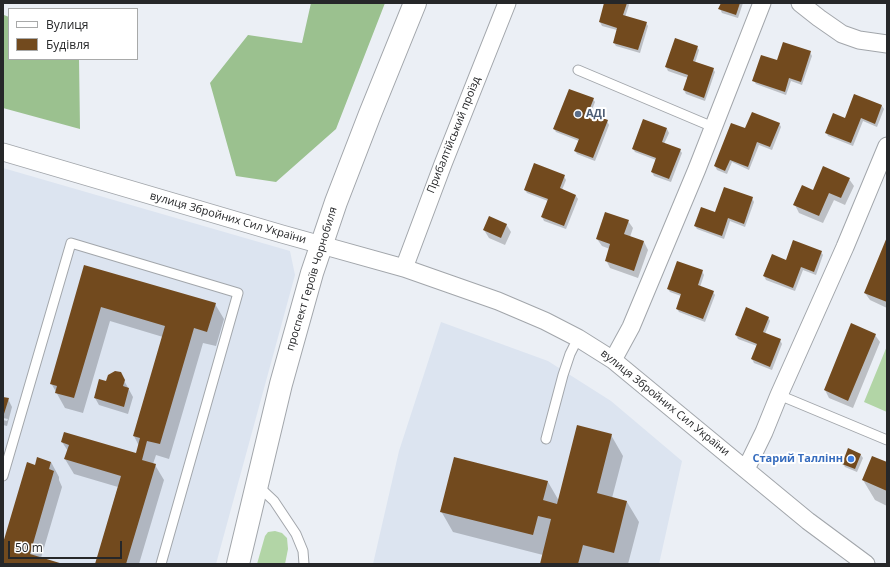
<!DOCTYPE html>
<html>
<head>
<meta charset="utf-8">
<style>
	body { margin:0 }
	#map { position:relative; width:890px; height:567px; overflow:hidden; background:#ebeff5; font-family:"Open Sans",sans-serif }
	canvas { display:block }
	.frame { position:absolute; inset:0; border:4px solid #262729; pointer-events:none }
	.legend { position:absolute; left:8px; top:8px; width:130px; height:52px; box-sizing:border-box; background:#fff; border:1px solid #a8a9a9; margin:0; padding:5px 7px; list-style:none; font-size:12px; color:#262729 }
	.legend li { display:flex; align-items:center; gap:8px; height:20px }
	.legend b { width:20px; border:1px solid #a8a9a9 }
	.scale { position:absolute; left:8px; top:541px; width:114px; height:18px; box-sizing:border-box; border:2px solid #262729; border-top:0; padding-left:5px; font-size:12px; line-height:14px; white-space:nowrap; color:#262729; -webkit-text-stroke:3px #fff; paint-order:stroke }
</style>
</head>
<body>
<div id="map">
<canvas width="890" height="567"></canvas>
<div class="frame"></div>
<ul class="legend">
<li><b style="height:5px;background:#fff"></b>Вулиця</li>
<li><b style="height:11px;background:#724a1e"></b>Будівля</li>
</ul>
<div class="scale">50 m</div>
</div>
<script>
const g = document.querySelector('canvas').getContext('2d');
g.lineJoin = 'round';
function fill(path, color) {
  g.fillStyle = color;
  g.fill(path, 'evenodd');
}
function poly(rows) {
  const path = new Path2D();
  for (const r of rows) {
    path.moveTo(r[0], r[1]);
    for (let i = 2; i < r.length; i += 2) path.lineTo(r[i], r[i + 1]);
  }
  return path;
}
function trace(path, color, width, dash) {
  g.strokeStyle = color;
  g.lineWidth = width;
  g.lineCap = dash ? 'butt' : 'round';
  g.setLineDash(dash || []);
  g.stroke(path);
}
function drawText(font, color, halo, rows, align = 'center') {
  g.font = font + ' "Open Sans",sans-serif';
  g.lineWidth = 4;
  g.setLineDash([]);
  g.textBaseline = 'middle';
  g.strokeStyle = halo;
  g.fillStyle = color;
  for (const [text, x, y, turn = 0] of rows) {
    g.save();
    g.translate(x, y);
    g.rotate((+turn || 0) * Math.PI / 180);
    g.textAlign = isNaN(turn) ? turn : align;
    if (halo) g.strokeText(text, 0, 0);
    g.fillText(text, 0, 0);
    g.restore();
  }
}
fill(poly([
	[3,168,290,251,295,275,216,564,3,564],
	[441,322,548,361,611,401,682,461,659,564,373,564,399,451]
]), '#dce4f0');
fill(poly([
	[887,346,887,412,864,402],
	[275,531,282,533,287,538,288,549,285,564,257,564,265,536,268,532]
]), '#b2d5a6');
fill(poly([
	[311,3,385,3,336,129,276,182,236,176,210,83,248,35,302,43],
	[3,10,4,15,9,17,9,59,79,59,80,129,3,108]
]), '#9bc18f');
fill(poly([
	[605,3,628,3,629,5,625,17,646,23,648,26,640,53,616,46,614,43,617,30,602,26,600,22],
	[722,3,743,3,738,18,722,13,720,9],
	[697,47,699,50,695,63,713,69,715,72,705,101,686,94,684,90,688,78,668,71,666,67],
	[810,52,812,56,802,85,791,81,786,95,756,84,754,81,778,62],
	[854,95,882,106,884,109,877,127,863,121,853,146,828,136,826,132,845,119],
	[593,99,595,102,590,115,607,121,609,125,595,161,577,154,575,151,579,141,556,132,554,129],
	[779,123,781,127,772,150,759,145,749,170,732,162,727,174,717,170,715,166,745,130],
	[667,129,669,133,664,144,680,150,682,153,671,182,654,176,652,172,656,160,635,152,633,149],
	[564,176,566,180,562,190,576,196,578,199,566,229,544,221,542,217,548,201,527,193,525,190],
	[849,179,854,186,845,205,834,200,823,223,799,213,795,205,813,191],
	[752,198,754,202,745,227,730,221,724,239,697,229,695,226,716,213],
	[628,221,633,228,630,237,644,242,648,250,638,278,610,268,606,260,610,249,602,246,597,239],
	[506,224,511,232,505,245,489,238,484,230],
	[887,240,887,308,870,300,865,293],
	[821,252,823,255,816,275,803,270,795,291,766,280,764,276,772,255,786,261],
	[85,266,215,304,224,319,216,346,203,343,169,459,156,455,153,464,155,465,164,480,139,564,96,564,118,487,74,474,65,459,68,451,62,442,137,454,139,446,134,436,163,337,110,321,83,413,65,408,51,383],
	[702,271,704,275,700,287,713,292,715,295,705,322,679,312,677,309,681,296,670,292,668,289],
	[768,317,770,321,765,334,780,340,782,344,772,370,754,363,752,359,757,346,738,339,736,335],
	[852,325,875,335,880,342,853,408,829,398,825,390],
	[120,373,133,397,128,414,99,405,95,398],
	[3,398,8,399,12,407,7,426,3,425,3,420,7,421,8,419,3,418],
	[611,435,623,456,612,498,627,502,639,522,628,564,541,564,543,555,453,532,441,511,548,482,559,501],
	[860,454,863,458,857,472,845,467,843,464],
	[51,462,59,477,59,480,62,487,41,558,60,564,3,564,3,546,35,466],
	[887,463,887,506,875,500,863,480]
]), '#0003');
fill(poly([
	[604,3,627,3,623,15,647,22,638,50,613,43,617,28,599,22],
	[721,3,740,3,736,15,718,9],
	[675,38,698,46,693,61,714,68,704,98,683,90,688,75,665,67],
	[783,42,811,51,801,82,789,78,785,92,752,81,761,55,777,60],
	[569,89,594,98,588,113,608,120,593,158,574,151,579,139,553,129],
	[854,94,882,105,875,124,861,118,851,143,825,133,833,113,845,118],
	[752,112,780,123,770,147,757,142,748,167,730,160,725,171,714,166,731,123,745,128],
	[643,119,667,128,662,142,681,149,669,179,651,172,656,158,632,149],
	[534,163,565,175,560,188,576,195,564,226,541,217,548,199,524,190],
	[823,166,850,178,841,198,829,193,819,216,793,205,802,185,813,190],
	[724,187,753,197,744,224,728,218,722,236,694,226,701,207,715,212],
	[605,212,629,220,624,234,644,241,634,271,605,261,610,244,596,239],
	[489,216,507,224,501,238,483,230],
	[887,237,887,302,864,293],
	[793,240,822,251,814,272,801,267,793,288,763,276,772,254,786,260],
	[677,261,703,270,698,285,714,291,703,319,676,309,681,294,667,289],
	[84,265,216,303,207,332,194,328,160,444,147,441,142,460,156,464,126,564,95,564,121,476,64,459,69,445,61,442,64,432,136,453,140,438,133,436,165,326,101,307,74,398,55,393,57,386,50,384],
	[746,307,769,317,763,332,781,339,770,367,751,359,757,344,735,335],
	[851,323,876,334,848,401,824,390],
	[115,371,121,372,125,380,123,386,129,388,124,407,94,398,99,379,106,381,108,375],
	[3,397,9,398,3,417],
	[577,425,612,434,597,493,627,501,614,553,583,545,578,564,540,564,551,519,538,516,533,535,440,512,454,457,548,481,543,500,557,504],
	[848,448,861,454,855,469,842,464],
	[872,456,887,462,887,491,862,480],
	[37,457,51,462,49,469,54,471,30,554,63,564,3,564,3,543,27,462,35,465]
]), '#724a1e');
const lane = poly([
	[578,70,713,127],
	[779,395,887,440],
	[546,439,563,375,570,354,578,338],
	[3,476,71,243,238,293,161,564],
	[257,485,274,501,296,534,303,551,304,564]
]);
const street = poly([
	[800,3,819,18,842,34,859,40,887,44],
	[3,152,282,234,404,268,498,301,545,321,578,338,613,360,808,521,866,564],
	[404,268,443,164,507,3],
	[613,360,631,327,697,169,762,3],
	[746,469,764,432,779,395,845,247,887,146]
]);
const secondary = poly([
	[238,564,281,384,312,273,336,202,370,114,415,3]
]);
trace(lane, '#a2a6ab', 11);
trace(street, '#a2a6ab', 19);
trace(secondary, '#a2a6ab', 24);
trace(lane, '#fff', 9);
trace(street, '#fff', 17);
trace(secondary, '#fff', 22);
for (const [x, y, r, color] of [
	[578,114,4,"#5c6f8a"],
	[851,459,4,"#3f7fe0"]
]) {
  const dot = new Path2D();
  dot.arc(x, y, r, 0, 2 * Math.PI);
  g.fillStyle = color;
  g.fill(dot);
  trace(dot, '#fff', 1.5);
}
drawText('bold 11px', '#4e5e75', '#fff', [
	["АДІ",586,114]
], 'left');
drawText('11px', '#262729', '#fff', [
	["Прибалтійський проїзд",454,135,-68],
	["вулиця Збройних Сил України",228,218,16],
	["проспект Героїв Чорнобиля",312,279,-73],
	["вулиця Збройних Сил України",665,403,39]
]);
drawText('bold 11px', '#366cbe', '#fff', [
	["Старий Таллінн",843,459]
], 'right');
</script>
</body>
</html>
